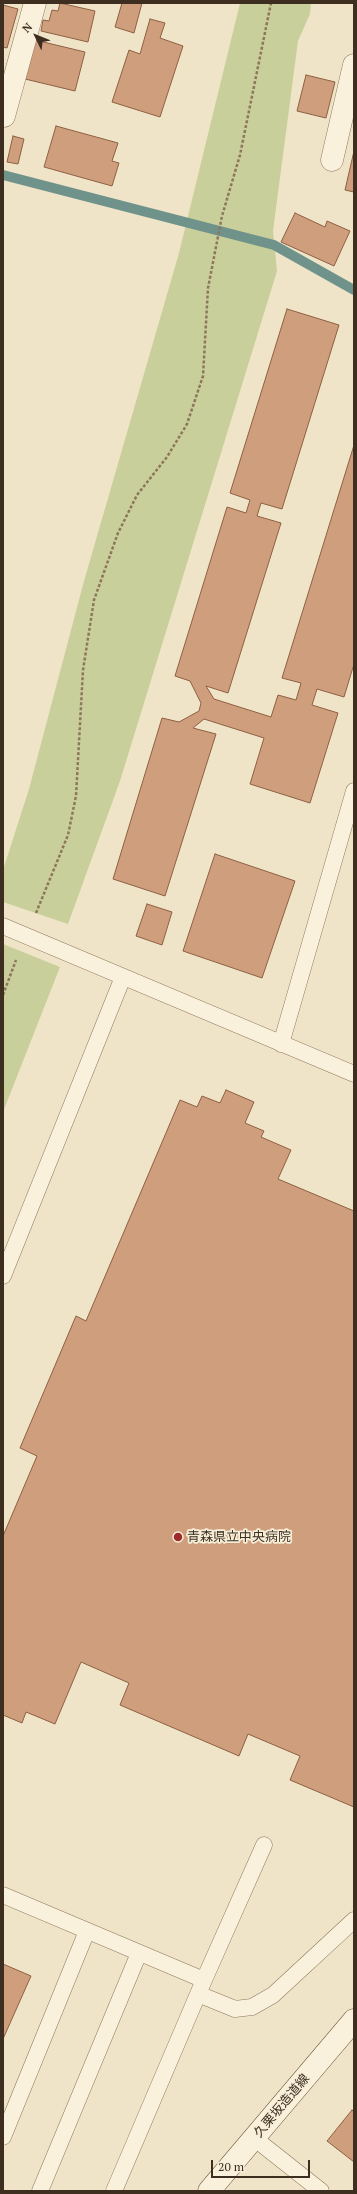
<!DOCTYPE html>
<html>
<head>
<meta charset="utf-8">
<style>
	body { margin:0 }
	#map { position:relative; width:357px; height:2194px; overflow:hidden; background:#f0e4c8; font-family:"PT Serif",serif }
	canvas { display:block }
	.frame { position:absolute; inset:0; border:4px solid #3d2e20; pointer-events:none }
	.north { position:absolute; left:16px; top:16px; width:40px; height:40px; -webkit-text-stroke:3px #f7eed8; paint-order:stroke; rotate:313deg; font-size:11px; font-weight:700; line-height:16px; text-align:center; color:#3d2e20 }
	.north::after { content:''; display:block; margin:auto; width:14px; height:18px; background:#3d2e20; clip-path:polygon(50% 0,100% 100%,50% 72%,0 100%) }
	.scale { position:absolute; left:211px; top:2160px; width:99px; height:18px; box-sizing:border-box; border:2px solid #3d2e20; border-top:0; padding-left:5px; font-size:12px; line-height:14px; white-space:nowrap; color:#3d2e20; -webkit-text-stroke:3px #f7eed8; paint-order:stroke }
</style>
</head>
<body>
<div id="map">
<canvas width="357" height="2194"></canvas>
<div class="frame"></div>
<div class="north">N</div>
<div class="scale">20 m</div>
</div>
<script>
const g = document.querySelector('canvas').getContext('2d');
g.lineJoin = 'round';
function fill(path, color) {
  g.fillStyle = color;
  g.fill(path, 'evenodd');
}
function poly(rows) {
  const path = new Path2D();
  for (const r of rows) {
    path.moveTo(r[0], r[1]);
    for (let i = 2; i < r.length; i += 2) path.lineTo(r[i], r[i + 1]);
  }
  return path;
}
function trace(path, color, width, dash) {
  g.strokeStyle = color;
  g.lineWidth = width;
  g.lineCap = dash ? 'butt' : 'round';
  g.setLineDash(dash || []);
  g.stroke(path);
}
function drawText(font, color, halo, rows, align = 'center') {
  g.font = font + ' "PT Serif","Noto Sans JP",serif';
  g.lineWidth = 3.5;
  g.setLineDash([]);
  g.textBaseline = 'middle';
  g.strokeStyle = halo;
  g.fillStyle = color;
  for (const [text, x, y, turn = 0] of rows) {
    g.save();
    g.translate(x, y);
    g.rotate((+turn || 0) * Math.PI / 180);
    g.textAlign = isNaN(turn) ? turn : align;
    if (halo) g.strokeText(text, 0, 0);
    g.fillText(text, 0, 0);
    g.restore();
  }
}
fill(poly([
	[240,3,311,3,310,14,298,41,273,231,277,271,120,781,68,924,3,902,3,870,29,789,84,581,179,253],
	[3,944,60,967,3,1112]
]), '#c9cf9b');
trace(poly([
	[3,175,274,245,354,290]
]), '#6f938a', 10);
const building = poly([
	[60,3,95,11,88,42,41,31,43,20,49,21,52,10,58,11,60,3],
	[122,3,142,3,134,33,115,27,122,3],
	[3,5,18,9,7,48,3,47,3,5],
	[150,19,165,23,160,38,183,46,160,117,112,102,129,50,140,54,150,19],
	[35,40,85,52,75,91,25,79,35,40],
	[306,75,335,82,326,118,297,111,306,75],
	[56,126,118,143,112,161,119,163,112,186,44,167,56,126],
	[13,136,24,139,18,164,7,162,13,136],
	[354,151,354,192,345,190,354,151],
	[295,213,325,227,327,221,350,231,334,266,281,242,295,213],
	[287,309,339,325,282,509,261,503,257,516,281,523,228,693,206,686,214,699,271,717,278,695,296,700,301,683,282,678,354,445,354,664,344,697,317,689,312,705,338,713,310,803,250,784,264,738,204,719,193,728,216,734,165,896,113,879,162,718,179,722,199,711,201,703,190,681,175,676,227,507,246,513,250,500,230,493,287,309],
	[215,854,295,881,262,978,183,951,215,854],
	[147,904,172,912,162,945,136,936,147,904],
	[226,1090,254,1102,245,1123,264,1131,261,1137,291,1150,278,1179,354,1211,354,1807,290,1780,300,1756,248,1734,239,1756,120,1705,129,1683,81,1662,55,1724,26,1712,22,1723,3,1715,3,1536,37,1456,20,1448,76,1316,86,1321,180,1100,197,1107,202,1096,220,1103,226,1090],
	[3,1964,31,1976,3,2039,3,1964],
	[352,2110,354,2112,354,2162,327,2141,352,2110]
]);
fill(building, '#cf9f7d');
trace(building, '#8d5f41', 1);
const lane = poly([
	[3,926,354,1074],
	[281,1044,354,791],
	[3,1276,123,977],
	[3,1895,204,1980],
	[198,1994,235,2009,252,2007,273,1995,354,1920],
	[3,2137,87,1931],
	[254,2138,321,2191],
	[40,2191,139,1953],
	[114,2191,204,1980,264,1845]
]);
const street = poly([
	[4,116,35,3],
	[332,160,354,65]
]);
const secondary = poly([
	[209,2191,354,2020]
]);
trace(lane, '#8d765c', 17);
trace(street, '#8d765c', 23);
trace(secondary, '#6f573f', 23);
trace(poly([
	[36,913,68,835,76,796,83,670,94,600,118,533,137,495,167,457,187,424,203,376,208,288,222,216,240,155,271,3],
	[3,995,16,960]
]), '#8d765c', 2.5, [3, 2]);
trace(lane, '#faf1dc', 16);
trace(street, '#faf1dc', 22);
trace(secondary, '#faf1dc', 22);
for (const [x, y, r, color] of [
	[178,1537,5,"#9e2a2b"]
]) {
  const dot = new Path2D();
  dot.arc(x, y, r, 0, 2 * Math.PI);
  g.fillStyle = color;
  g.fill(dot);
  trace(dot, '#f7eed8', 1.5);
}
drawText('13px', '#3d2e20', '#f7eed8', [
	["青森県立中央病院",187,1537]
], 'left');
drawText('13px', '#3d2e20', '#f7eed8', [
	["久栗坂造道線",282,2106,-50]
]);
</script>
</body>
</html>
